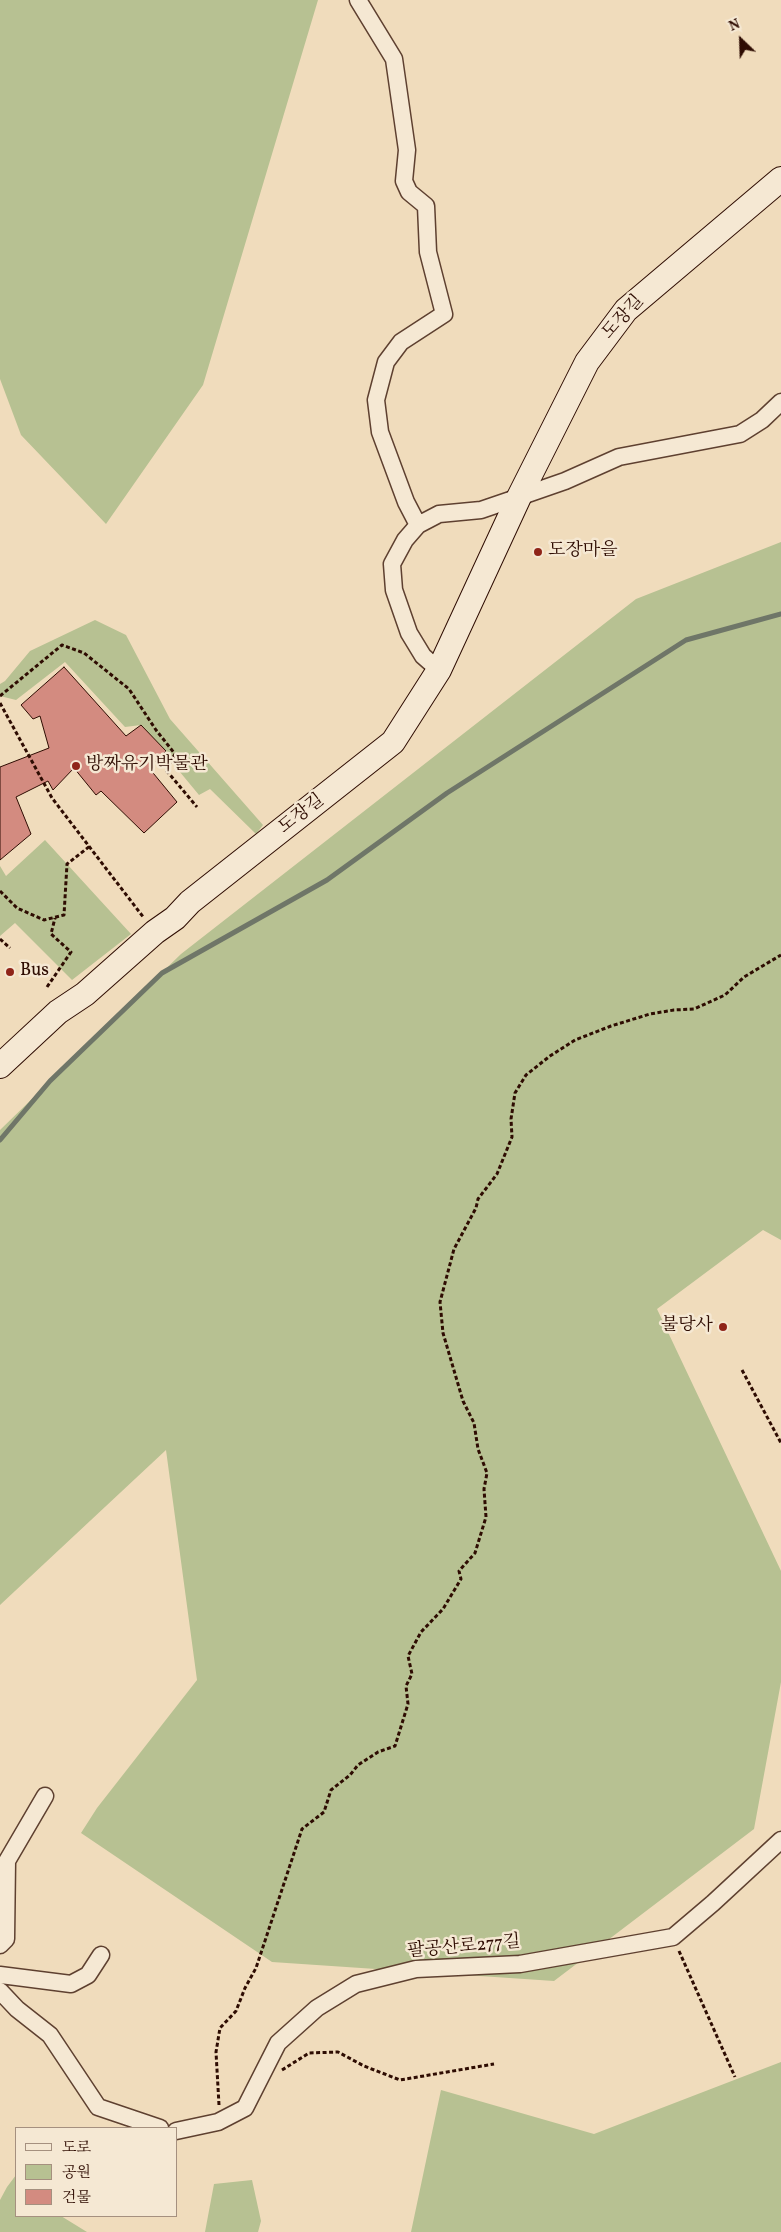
<!DOCTYPE html>
<html>
<head>
<meta charset="utf-8">
<style>
	body { margin:0 }
	#map { position:relative; width:781px; height:2232px; overflow:hidden; background:#f0dcbc; font-family:Vollkorn,"Noto Serif KR",serif }
	canvas { display:block }
	.legend { position:absolute; left:15px; top:2127px; width:162px; height:90px; box-sizing:border-box; background:#f5e8d3; border:1px solid #a5907f; margin:0; padding:6px 9px; list-style:none; font-size:15px; color:#2e0c02 }
	.legend li { display:flex; align-items:center; gap:10px; height:25px }
	.legend b { width:25px; border:1px solid #a5907f }
	.north { position:absolute; left:716px; top:15px; width:50px; height:50px; -webkit-text-stroke:4px #f5e8d3; paint-order:stroke; rotate:336deg; font-size:14px; font-weight:700; line-height:20px; text-align:center; color:#2e0c02 }
	.north::after { content:''; display:block; margin:auto; width:18px; height:22px; background:#2e0c02; clip-path:polygon(50% 0,100% 100%,50% 72%,0 100%) }
</style>
</head>
<body>
<div id="map">
<canvas width="781" height="2232"></canvas>
<ul class="legend">
<li><b style="height:6px;background:#f5e8d3"></b>도로</li>
<li><b style="height:14px;background:#b7c192"></b>공원</li>
<li><b style="height:14px;background:#d38b80"></b>건물</li>
</ul>
<div class="north">N</div>
</div>
<script>
const g = document.querySelector('canvas').getContext('2d');
g.lineJoin = 'round';
function fill(path, color) {
  g.fillStyle = color;
  g.fill(path, 'evenodd');
}
function poly(rows) {
  const path = new Path2D();
  for (const r of rows) {
    path.moveTo(r[0], r[1]);
    for (let i = 2; i < r.length; i += 2) path.lineTo(r[i], r[i + 1]);
  }
  return path;
}
function trace(path, color, width, dash) {
  g.strokeStyle = color;
  g.lineWidth = width;
  g.lineCap = dash ? 'butt' : 'round';
  g.setLineDash(dash || []);
  g.stroke(path);
}
function drawText(font, color, halo, rows, align = 'center') {
  g.font = font + ' Vollkorn,"Noto Serif KR",serif';
  g.lineWidth = 5;
  g.setLineDash([]);
  g.textBaseline = 'middle';
  g.strokeStyle = halo;
  g.fillStyle = color;
  for (const [text, x, y, turn = 0] of rows) {
    g.save();
    g.translate(x, y);
    g.rotate((+turn || 0) * Math.PI / 180);
    g.textAlign = isNaN(turn) ? turn : align;
    if (halo) g.strokeText(text, 0, 0);
    g.fillText(text, 0, 0);
    g.restore();
  }
}
fill(poly([
	[0,0,318,0,203,385,106,524,21,435,0,379],
	[781,542,781,1240,763,1230,657,1309,781,1571,781,1682,754,1829,554,1981,272,1962,81,1833,97,1808,197,1680,166,1450,0,1605,0,1130,181,954,636,599],
	[95,620,126,635,170,719,263,825,256,834,210,789,199,795,141,725,125,727,65,662,16,700,0,696,0,684,5,681,30,651],
	[45,840,131,934,72,980,15,923,0,936,0,866,6,876],
	[781,2062,781,2232,411,2232,441,2090,594,2134],
	[16,2175,16,2216,61,2216,87,2232,0,2232,0,2200,7,2187],
	[252,2180,261,2221,258,2232,205,2232,214,2184]
]), '#b7c192');
trace(poly([
	[0,1140,50,1081,162,973,327,880,447,793,686,640,781,614]
]), '#6f7668', 5);
const building = poly([
	[64,667,126,736,141,725,166,751,149,768,177,802,144,833,101,791,96,795,74,768,53,790,48,781,16,797,31,834,0,860,0,767,49,748,40,716,33,719,21,705,64,667]
]);
fill(building, '#d38b80');
trace(building, '#2e0c02', 1);
const street = poly([
	[358,0,394,59,407,150,404,181,409,192,426,206,428,252,444,314,401,342,386,362,376,400,380,432,406,502,418,525],
	[439,670,423,656,409,633,394,590,392,564,405,540,418,525,439,514,481,510,519,497,565,481,619,457,740,434,762,420,781,402],
	[0,1945,6,1939,7,1861,45,1796],
	[0,1975,71,1984,88,1975,101,1955],
	[0,1991,17,2009,50,2035,98,2107,160,2128],
	[176,2131,218,2122,245,2108,278,2043,317,2008,356,1984,416,1969,520,1964,673,1937,713,1903,781,1840]
]);
const secondary = poly([
	[0,1066,58,1012,85,994,155,932,175,918,190,902,393,742,439,670,519,497,587,362,626,310,781,179]
]);
trace(street, '#5e4030', 19);
trace(secondary, '#2e0c02', 26);
trace(poly([
	[0,696,62,645,84,653,129,689,156,730,175,754,166,770,197,807],
	[0,703,52,798,144,918],
	[0,891,17,908,44,920,64,915,67,864,90,846],
	[0,939,10,948],
	[47,987,71,952,51,934,55,918],
	[742,1370,781,1443],
	[679,1951,735,2077],
	[282,2070,309,2053,338,2052,364,2066,400,2080,494,2064],
	[219,2105,216,2052,220,2028,236,2011,245,1988,256,1968,302,1829,324,1812,331,1790,350,1775,358,1765,378,1752,395,1746,408,1704,406,1686,412,1674,408,1656,421,1632,443,1609,461,1579,459,1571,475,1553,486,1517,484,1489,487,1473,478,1449,474,1423,463,1401,443,1333,440,1302,454,1249,476,1208,478,1199,497,1174,512,1137,511,1119,515,1093,526,1075,550,1056,575,1040,611,1026,650,1014,674,1010,694,1009,725,995,744,977,781,955]
]), '#2e0c02', 3, [4, 2.5]);
trace(street, '#f5e8d3', 16);
trace(secondary, '#f5e8d3', 24);
for (const [x, y, r, color] of [
	[538,552,5,"#8f2418"],
	[76,766,5,"#8f2418"],
	[10,972,5,"#8f2418"],
	[723,1327,5,"#8f2418"]
]) {
  const dot = new Path2D();
  dot.arc(x, y, r, 0, 2 * Math.PI);
  g.fillStyle = color;
  g.fill(dot);
  trace(dot, '#f5e8d3', 2);
}
drawText('18px', '#2e0c02', '#f5e8d3', [
	["도장길",624,318,-48],
	["도장길",302,815,-38],
	["팔공산로277길",464,1948,-5]
]);
drawText('18px', '#2e0c02', '#f5e8d3', [
	["도장마을",548,552],
	["방짜유기박물관",86,766],
	["Bus",20,972],
	["불당사",713,1327,"right"]
], 'left');
</script>
</body>
</html>
